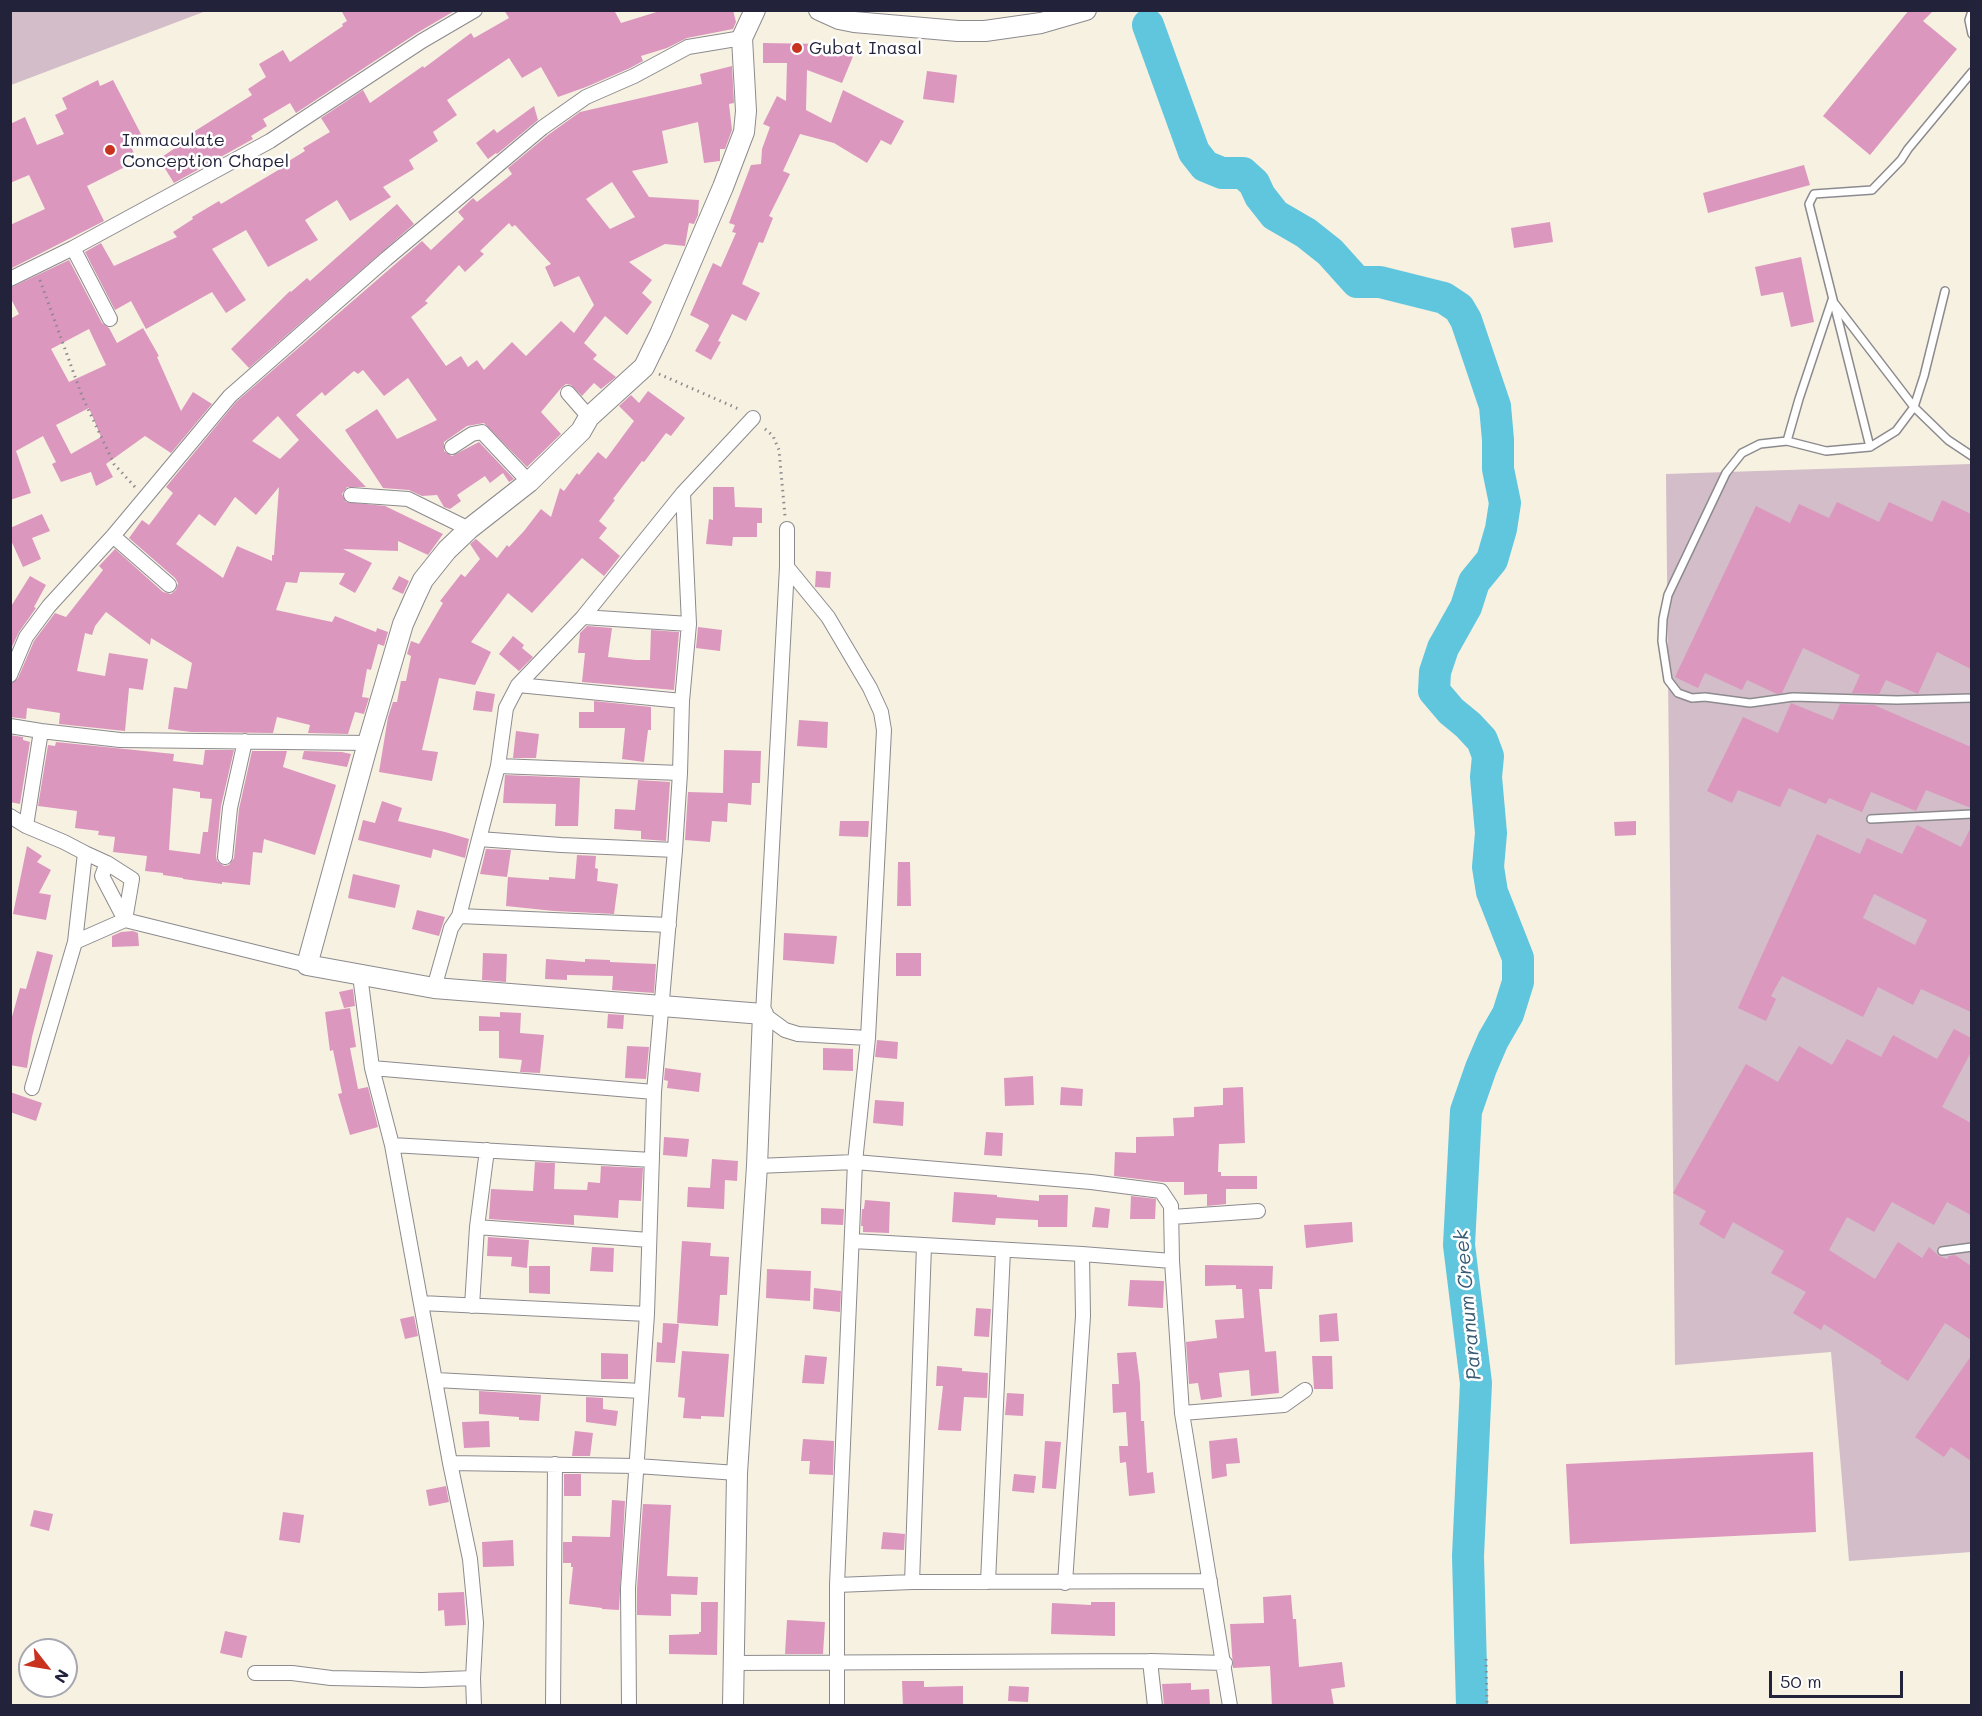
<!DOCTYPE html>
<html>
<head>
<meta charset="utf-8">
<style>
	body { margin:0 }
	#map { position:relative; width:1982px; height:1716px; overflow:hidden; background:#f7f1e2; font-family:Mali,sans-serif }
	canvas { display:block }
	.frame { position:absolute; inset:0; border:12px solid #22223b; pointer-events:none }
	.north { position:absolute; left:18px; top:1638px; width:60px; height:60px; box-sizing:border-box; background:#fff; border:2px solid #a7a7b1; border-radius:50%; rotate:121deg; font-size:16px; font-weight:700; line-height:24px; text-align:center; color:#22223b }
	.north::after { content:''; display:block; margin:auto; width:21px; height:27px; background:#c8321e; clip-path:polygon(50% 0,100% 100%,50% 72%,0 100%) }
	.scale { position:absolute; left:1769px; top:1671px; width:134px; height:27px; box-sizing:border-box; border:3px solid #22223b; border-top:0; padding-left:8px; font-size:18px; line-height:21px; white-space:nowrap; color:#22223b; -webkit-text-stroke:4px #fff; paint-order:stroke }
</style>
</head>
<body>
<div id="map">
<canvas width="1982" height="1716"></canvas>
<div class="frame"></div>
<div class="north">N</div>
<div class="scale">50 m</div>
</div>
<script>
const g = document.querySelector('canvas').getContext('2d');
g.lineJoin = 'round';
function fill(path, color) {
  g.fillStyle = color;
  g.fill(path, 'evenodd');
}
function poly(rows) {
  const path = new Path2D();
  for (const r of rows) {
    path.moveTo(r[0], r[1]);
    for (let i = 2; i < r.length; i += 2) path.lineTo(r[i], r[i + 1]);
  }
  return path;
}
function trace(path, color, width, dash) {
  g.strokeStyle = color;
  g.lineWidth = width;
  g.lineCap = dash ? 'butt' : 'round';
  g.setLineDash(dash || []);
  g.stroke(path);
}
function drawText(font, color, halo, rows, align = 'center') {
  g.font = font + ' Mali,sans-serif';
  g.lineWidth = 5;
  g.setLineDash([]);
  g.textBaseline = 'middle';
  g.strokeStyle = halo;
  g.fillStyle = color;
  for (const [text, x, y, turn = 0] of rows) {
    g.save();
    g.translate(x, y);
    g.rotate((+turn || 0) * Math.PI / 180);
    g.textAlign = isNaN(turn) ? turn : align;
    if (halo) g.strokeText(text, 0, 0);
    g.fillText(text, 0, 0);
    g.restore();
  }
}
fill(poly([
	[11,10,206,10,206,11,11,85],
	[1971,464,1971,1552,1849,1561,1831,1352,1675,1365,1666,474]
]), '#d2bdc8');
trace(poly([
	[1145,10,1148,25]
]), '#60c6de', 5);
trace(poly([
	[1148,25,1194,152,1205,166,1222,173,1243,173,1254,183,1260,196,1275,215,1306,233,1330,252,1357,282,1380,282,1444,298,1459,308,1466,320,1495,406,1498,440,1498,469,1505,503,1501,529,1492,560,1474,582,1466,607,1443,648,1435,672,1434,691,1451,711,1468,725,1482,740,1488,756,1486,777,1491,833,1488,867,1492,892,1518,958,1518,982,1508,1014,1493,1040,1481,1068,1466,1111,1459,1245,1476,1383,1468,1556,1472,1706]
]), '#60c6de', 32);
fill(poly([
	[341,10,456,10,417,33,296,113,290,103,263,119,267,126,251,136,253,139,174,183,159,159,178,146,176,143,252,95,248,89,266,77,259,64,283,50,290,62,343,26,342,24,347,21],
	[504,10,614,10,621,23,663,10,733,10,736,22,733,29,687,38,667,48,641,56,643,61,630,68,586,87,558,97,541,67,522,78,509,58,447,100,457,115,433,132,438,141,409,160,414,169,383,187,391,197,350,221,337,200,305,220,318,240,268,267,246,230,212,249,246,300,226,313,212,292,146,329,131,301,115,310,85,252,101,243,114,266,177,237,173,232,193,219,192,217,219,201,221,204,280,169,279,167,305,151,303,148,330,132,321,118,363,90,370,103,423,66,424,68,471,33,474,38,509,18],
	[1909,10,1934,10,1923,21,1957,49,1870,155,1823,116],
	[763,43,823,44,854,54,842,83,807,70,806,110,831,123,843,90,904,121,891,145,881,140,867,163,834,143,800,134,783,171,790,174,769,216,773,218,763,243,759,242,742,284,760,293,746,321,732,314,718,341,721,342,711,360,695,351,709,326,708,324,690,315,713,263,721,267,736,233,732,232,735,225,729,223,751,165,761,164,762,149,770,127,763,124,777,96,786,101,787,63,763,63],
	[732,66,734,103,729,104,732,130,725,149,720,149,720,161,704,163,698,122,662,131,668,163,632,171,649,197,699,200,698,215,694,224,689,223,685,246,665,244,629,262,652,280,642,293,652,302,627,335,605,316,584,343,597,355,593,359,616,377,601,389,594,383,582,396,571,385,566,384,562,387,541,412,561,434,527,467,484,423,467,426,444,442,444,451,452,456,479,442,514,479,509,482,503,473,490,483,485,476,457,495,461,501,450,509,444,507,437,495,422,496,409,490,383,488,345,430,377,409,397,439,437,420,408,378,384,396,363,370,358,374,354,371,325,396,322,392,296,415,366,487,347,487,342,494,346,502,385,506,443,534,428,555,398,541,398,551,343,549,372,563,355,593,339,584,345,573,300,572,297,583,286,582,276,610,332,622,335,616,376,632,377,628,388,632,384,646,378,644,371,670,367,669,362,697,369,698,364,714,355,712,348,734,308,733,310,725,277,717,273,733,191,732,168,729,174,687,187,689,192,663,151,638,150,645,106,612,95,626,92,635,85,633,77,671,105,676,109,653,148,659,143,690,129,688,125,731,59,724,60,713,27,708,26,719,10,717,10,684,18,678,34,641,55,613,66,617,103,570,99,566,115,549,163,592,171,594,176,590,178,583,175,578,129,538,142,520,149,525,173,493,166,487,236,402,422,241,431,250,464,219,458,212,473,198,477,202,512,174,508,168,548,135,580,112,702,84,700,74],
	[612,182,635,217,610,229,586,199],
	[509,223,512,227,515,225,551,264,545,267,554,287,579,276,594,305,574,333,561,321,526,356,512,342,484,370,477,360,468,367,461,356,446,366,411,317,428,303,425,301,459,265,465,272,484,254,480,251],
	[278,416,299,440,280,459,252,441],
	[279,487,274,555,272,555,272,561,237,546,223,578,176,544,199,514,215,526,235,497,256,515],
	[927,71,957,75,954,103,923,99],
	[98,80,100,86,113,80,142,136,129,143,134,153,123,159,127,166,87,186,104,221,10,269,10,225,45,209,29,175,10,183,10,124,25,117,37,145,64,134,55,115,67,109,62,98],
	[534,106,538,120,497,154,496,153,488,159,476,143,494,129,497,133],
	[1804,165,1810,185,1708,213,1703,193],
	[397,204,414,224,249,368,231,349,290,291,291,292,307,278,310,281],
	[1550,222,1553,242,1514,248,1511,228],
	[1801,257,1814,322,1791,327,1783,292,1761,296,1755,267],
	[69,260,102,323,109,328,117,343,143,328,159,356,157,357,181,411,193,392,212,404,171,453,145,436,106,464,113,477,96,486,91,472,61,482,52,464,56,462,43,436,16,451,31,493,10,500,10,319,19,314,10,297,10,288],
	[89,329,106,365,69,382,51,349],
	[89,408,101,437,71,454,56,425],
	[648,391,685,418,671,436,666,433,644,462,642,461,613,499,615,500,599,521,607,528,599,538,620,556,604,576,582,558,532,613,508,593,471,642,491,652,475,685,439,678,422,750,438,752,432,781,379,772,388,717,393,702,397,702,401,681,406,681,411,656,407,654,411,641,419,644,443,603,440,601,461,574,465,577,480,559,470,544,476,539,497,558,507,545,509,547,524,531,541,509,551,517,560,488,564,491,577,473,579,475,598,452,606,459,634,421,619,406,631,395,639,403],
	[713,487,734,487,735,507,762,508,762,523,757,523,757,537,733,537,732,546,706,544,709,519,713,520],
	[1942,500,1971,514,1971,669,1937,652,1918,694,1886,680,1879,694,1852,693,1860,675,1803,648,1782,693,1777,694,1747,680,1742,690,1705,673,1698,688,1675,677,1756,506,1790,523,1799,504,1829,518,1837,502,1879,522,1889,502,1932,522],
	[42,514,50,531,32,538,41,559,23,567,10,538,10,528],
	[816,571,831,572,830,588,815,587],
	[30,576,46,585,34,607,36,608,19,632,10,651,10,608],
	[399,576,409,581,403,594,392,589],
	[587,626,612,628,608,657,636,660,650,660,651,630,679,632,674,690,582,682,585,653,578,653,580,633],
	[698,627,722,630,720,651,696,648],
	[513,636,524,645,522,648,533,657,519,671,499,654],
	[476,691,495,694,492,712,473,710],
	[594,701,651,707,651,730,648,730,644,762,622,759,625,728,579,728,579,712,594,712],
	[1791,703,1833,720,1840,704,1874,705,1971,747,1971,808,1926,790,1916,811,1871,792,1862,812,1829,798,1826,804,1789,788,1780,807,1738,790,1732,803,1707,791,1743,717,1778,733],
	[799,720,828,722,827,748,797,746],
	[516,731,539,734,536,758,513,758],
	[10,735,23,737,23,740,30,742,20,804,10,802],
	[56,742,174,754,173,761,203,765,205,750,234,750,221,806,216,856,217,861,224,866,229,865,234,858,239,809,252,751,287,751,283,767,336,785,315,855,264,839,262,853,253,852,250,885,222,882,222,884,183,879,183,878,163,875,163,873,145,871,147,856,113,852,115,837,98,835,99,831,75,828,77,811,38,806,48,745,55,746],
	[173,788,200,792,200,798,212,799,208,832,203,832,200,854,169,850],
	[724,750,761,751,760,783,752,783,751,805,728,803,727,822,712,821,710,842,685,840,688,792,723,793],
	[304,751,342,752,351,754,347,767,302,759],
	[505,775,580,778,578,826,555,826,556,804,503,803],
	[638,780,670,782,666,841,641,839,641,831,614,829,615,809,635,810],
	[382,801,402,808,398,821,445,832,469,839,465,858,433,849,431,858,358,840,363,820,375,823],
	[840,821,869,821,868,837,839,836],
	[1636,821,1636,835,1615,836,1614,822],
	[1917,825,1961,847,1971,827,1971,1012,1921,989,1913,1005,1878,987,1863,1017,1782,976,1771,996,1776,999,1766,1021,1738,1008,1817,834,1860,854,1867,838,1902,854],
	[1874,894,1927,920,1915,945,1863,918],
	[27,846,42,856,37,862,51,870,39,893,51,895,46,920,13,914],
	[486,849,511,850,507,877,480,874],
	[577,855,596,856,595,868,598,869,597,881,618,884,614,914,554,911,506,906,508,877,549,880,549,877,575,879],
	[898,862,910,862,911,906,897,906],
	[353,874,400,885,395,908,348,898],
	[417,910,445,917,439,936,412,929],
	[133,931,138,933,139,946,112,947,112,936,121,932],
	[784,933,837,936,834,964,783,960],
	[37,951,53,955,32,1037,27,1068,10,1065,10,1024,20,988,26,989],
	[483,953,507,954,506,982,482,980],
	[896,953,921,953,921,976,896,976],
	[546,959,585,962,585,959,610,960,610,962,656,964,654,993,612,990,613,976,567,975,567,980,545,979],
	[353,989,355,1006,344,1008,339,992],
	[350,1008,356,1047,350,1048,358,1089,368,1087,378,1127,350,1135,338,1094,342,1093,333,1050,330,1051,325,1012],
	[500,1012,521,1013,520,1033,544,1035,540,1073,520,1072,522,1060,499,1058,499,1031,479,1031,479,1016,500,1017],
	[608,1014,624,1015,623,1029,607,1028],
	[1954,1029,1971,1038,1971,1052,1942,1107,1971,1123,1971,1215,1947,1202,1934,1225,1892,1202,1874,1232,1847,1217,1829,1250,1875,1279,1898,1242,1922,1258,1929,1247,1939,1256,1947,1259,1949,1256,1955,1255,1971,1266,1971,1340,1945,1323,1908,1381,1880,1363,1882,1361,1824,1324,1821,1330,1793,1313,1806,1292,1771,1273,1784,1251,1733,1222,1724,1239,1699,1224,1706,1211,1673,1193,1746,1064,1778,1082,1799,1046,1832,1065,1847,1039,1881,1057,1893,1035,1937,1059],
	[877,1040,898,1042,897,1059,875,1057],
	[627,1046,649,1047,646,1079,625,1078],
	[823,1048,853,1049,853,1071,823,1070],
	[665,1068,701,1073,699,1092,667,1088,668,1081,664,1080],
	[1033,1076,1034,1105,1005,1106,1004,1078],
	[1061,1087,1083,1089,1082,1106,1060,1105],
	[1243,1087,1245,1143,1219,1144,1218,1172,1221,1172,1221,1176,1257,1176,1257,1189,1226,1189,1226,1204,1207,1206,1207,1194,1184,1195,1184,1182,1163,1182,1114,1176,1115,1152,1136,1153,1136,1137,1174,1136,1173,1118,1194,1117,1194,1107,1223,1105,1223,1088],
	[10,1092,42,1103,36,1121,10,1112],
	[875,1100,904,1102,903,1126,873,1123],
	[986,1132,1003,1133,1002,1156,984,1155],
	[664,1137,689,1139,687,1157,663,1155],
	[712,1159,738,1161,737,1181,725,1180,724,1209,687,1207,688,1187,710,1188],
	[535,1162,555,1163,554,1189,587,1190,588,1182,600,1183,601,1166,643,1168,641,1201,619,1200,618,1218,574,1215,574,1225,489,1219,491,1189,533,1191],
	[954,1192,997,1195,997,1197,1039,1201,1039,1195,1068,1195,1067,1227,1038,1227,1038,1220,996,1218,995,1225,952,1222],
	[1131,1196,1156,1199,1155,1219,1130,1219],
	[865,1200,890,1202,889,1233,863,1232,863,1226,861,1226,862,1209,864,1209],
	[1095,1207,1110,1209,1108,1228,1092,1227],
	[821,1208,844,1209,843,1225,821,1224],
	[1352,1222,1353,1242,1306,1248,1304,1225],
	[488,1237,529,1240,527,1268,511,1266,512,1257,487,1256],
	[682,1241,711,1243,710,1256,729,1257,727,1295,720,1295,718,1326,677,1323],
	[592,1247,614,1248,613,1272,590,1271],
	[1205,1265,1273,1266,1272,1289,1259,1289,1265,1352,1276,1351,1279,1393,1251,1396,1249,1370,1219,1373,1222,1397,1201,1400,1198,1383,1189,1384,1186,1342,1217,1338,1215,1320,1244,1318,1242,1289,1236,1289,1236,1285,1205,1286],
	[529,1266,550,1266,550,1294,529,1293],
	[767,1269,811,1271,810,1301,766,1298],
	[1130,1280,1164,1281,1163,1308,1128,1306],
	[814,1288,841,1291,840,1312,813,1309],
	[976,1308,991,1309,989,1337,974,1336],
	[1337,1313,1339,1341,1320,1342,1319,1315],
	[414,1316,418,1336,405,1339,400,1319],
	[663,1323,679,1324,675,1363,656,1362,657,1342,662,1343],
	[682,1351,729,1354,724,1417,701,1416,701,1419,683,1418,685,1398,678,1397],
	[1136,1352,1140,1383,1141,1421,1144,1421,1147,1473,1153,1472,1155,1493,1129,1496,1126,1462,1120,1463,1119,1446,1128,1446,1126,1412,1113,1413,1112,1384,1119,1384,1117,1353],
	[601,1353,628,1354,628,1379,601,1379],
	[805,1355,827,1357,824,1384,802,1383],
	[1312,1356,1332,1356,1333,1389,1314,1389],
	[1971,1356,1971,1461,1951,1447,1944,1457,1915,1437],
	[937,1366,962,1368,962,1371,988,1373,987,1398,964,1397,961,1431,938,1430,943,1386,936,1386],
	[479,1391,541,1395,539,1421,519,1420,519,1417,479,1414],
	[1007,1393,1024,1394,1023,1416,1005,1415],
	[586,1397,603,1398,603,1409,618,1411,616,1426,586,1422],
	[489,1421,490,1447,464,1448,462,1422],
	[575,1431,593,1433,590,1456,572,1456],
	[1237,1438,1240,1463,1226,1464,1227,1476,1212,1479,1209,1441],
	[803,1439,834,1441,833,1475,809,1474,810,1461,801,1461],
	[1045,1441,1061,1442,1056,1489,1042,1488],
	[1813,1452,1816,1532,1570,1544,1566,1464],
	[564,1474,581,1474,581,1496,564,1496],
	[1014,1474,1036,1476,1034,1493,1012,1491],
	[446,1486,449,1502,429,1506,426,1490],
	[612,1500,625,1501,619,1610,602,1609,602,1608,569,1604,573,1567,571,1567,571,1563,563,1563,563,1542,572,1542,572,1536,610,1537],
	[643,1504,671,1505,667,1576,698,1577,697,1595,671,1594,671,1616,637,1615,637,1588],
	[34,1510,53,1514,49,1531,30,1526],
	[283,1512,304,1515,300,1543,279,1540],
	[883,1532,905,1534,904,1550,881,1549],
	[513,1540,514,1566,483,1567,482,1542],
	[464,1592,466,1625,445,1626,444,1610,438,1611,438,1593],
	[1291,1595,1293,1619,1296,1619,1299,1667,1342,1662,1345,1687,1331,1689,1334,1706,1272,1706,1270,1666,1233,1668,1230,1624,1264,1623,1263,1597],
	[701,1602,718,1602,717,1655,669,1654,669,1635,699,1634,699,1632,701,1632],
	[1091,1602,1115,1602,1115,1636,1051,1634,1052,1603,1091,1605],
	[787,1620,825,1622,823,1654,785,1654],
	[225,1631,247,1636,242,1658,220,1653],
	[902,1681,924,1681,924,1687,963,1686,963,1706,903,1706],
	[1191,1683,1191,1690,1209,1689,1210,1706,1164,1706,1162,1684],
	[1009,1686,1029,1687,1028,1702,1008,1701]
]), '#dc97be');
const lane = poly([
	[1972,11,1969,20,1972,34],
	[1945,291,1924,376,1914,407,1896,431,1870,447,1826,451,1787,441,1760,444,1742,453,1726,473,1668,595,1663,619,1662,641,1668,680,1678,693,1692,698,1705,697,1750,703,1793,697,1897,700,1972,698],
	[1835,304,1914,407,1948,440,1972,456],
	[1787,441,1799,399,1832,300],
	[1870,447,1809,204,1814,194,1872,190,1901,160,1908,149,1972,72],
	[1871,819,1972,814],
	[1942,1251,1972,1247]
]);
const street = poly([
	[73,248,110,319],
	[10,279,73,248,270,141,422,41,475,10],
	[568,393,589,417],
	[452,447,472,434,482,432,529,482],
	[351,495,408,499,469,529],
	[787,529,787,567,763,1014,785,1030,798,1034,868,1038],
	[113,536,169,585],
	[787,567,828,617,870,688,881,712,884,730,868,1038,855,1162,837,1585,837,1706],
	[583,617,689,624],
	[10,675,26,637,49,606,113,536,230,396,386,259,542,128,586,97,634,76,688,47,742,38],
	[518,685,682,701],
	[10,726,41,731,120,740,368,743],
	[498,766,680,773],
	[10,816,26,826,64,842,85,853,75,942,32,1088],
	[26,826,41,731],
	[479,839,561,845,675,850],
	[85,853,107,863,102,876,125,920,307,965],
	[225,857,230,808,245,741],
	[459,916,669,925],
	[75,942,125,920,132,879,107,863],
	[360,975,372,1068,392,1145,450,1463,470,1559,476,1623,473,1678,474,1706],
	[434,988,451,928,459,916,498,766,506,708,518,685,583,617,683,493,753,418],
	[372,1068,654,1092],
	[392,1145,652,1160],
	[757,1166,855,1162,1091,1182,1161,1191,1171,1206,1172,1261,1182,1413,1230,1706],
	[1172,1217,1258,1211],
	[477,1227,649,1240],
	[853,1241,1082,1254,1172,1261],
	[421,1303,647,1314],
	[472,1306,477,1227,487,1150],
	[436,1380,641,1391],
	[1182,1413,1284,1405,1305,1390],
	[450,1463,637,1466,737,1473],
	[912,1582,924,1246],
	[988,1582,1003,1250],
	[1065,1583,1083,1316,1082,1254],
	[837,1585,912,1582,1210,1581],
	[1150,1661,1155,1706],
	[733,1663,1150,1661,1225,1663],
	[255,1673,292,1673,331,1678,422,1680,473,1678],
	[553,1706,555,1464],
	[629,1706,628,1588,647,1314,654,1092,675,850,680,773,682,701,689,624,683,493]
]);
const secondary = poly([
	[819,10,839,19,854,22,958,31,985,31,1041,23,1086,10],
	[733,1706,737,1473,757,1166,763,1014,434,988,307,965,368,743,403,624,415,597,423,580,447,550,469,529,529,482,581,431,589,417,644,367,661,332,723,187,744,132,746,111,742,38,755,10]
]);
trace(lane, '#8c8a8e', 10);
trace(street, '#8c8a8e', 16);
trace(secondary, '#8c8a8e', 22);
trace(poly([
	[40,280,82,396,114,464,135,487],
	[659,374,741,410],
	[765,429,773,436,779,450,785,516],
	[1486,1659,1487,1706]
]), '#8c8a8e', 3, [1.5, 4.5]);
trace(lane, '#fff', 7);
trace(street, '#fff', 14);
trace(secondary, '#fff', 20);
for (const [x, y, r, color] of [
	[797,48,6,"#c8321e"],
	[110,150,6,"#c8321e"]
]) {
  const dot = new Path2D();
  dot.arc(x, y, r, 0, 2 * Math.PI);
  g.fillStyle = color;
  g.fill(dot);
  trace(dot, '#fff', 2);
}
drawText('18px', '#22223b', '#fff', [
	["Gubat Inasal",809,48],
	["Immaculate",122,140],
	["Conception Chapel",122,161]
], 'left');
drawText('italic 20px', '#385b74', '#fff', [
	["Paranum Creek",1468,1305,-95]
]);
</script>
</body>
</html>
